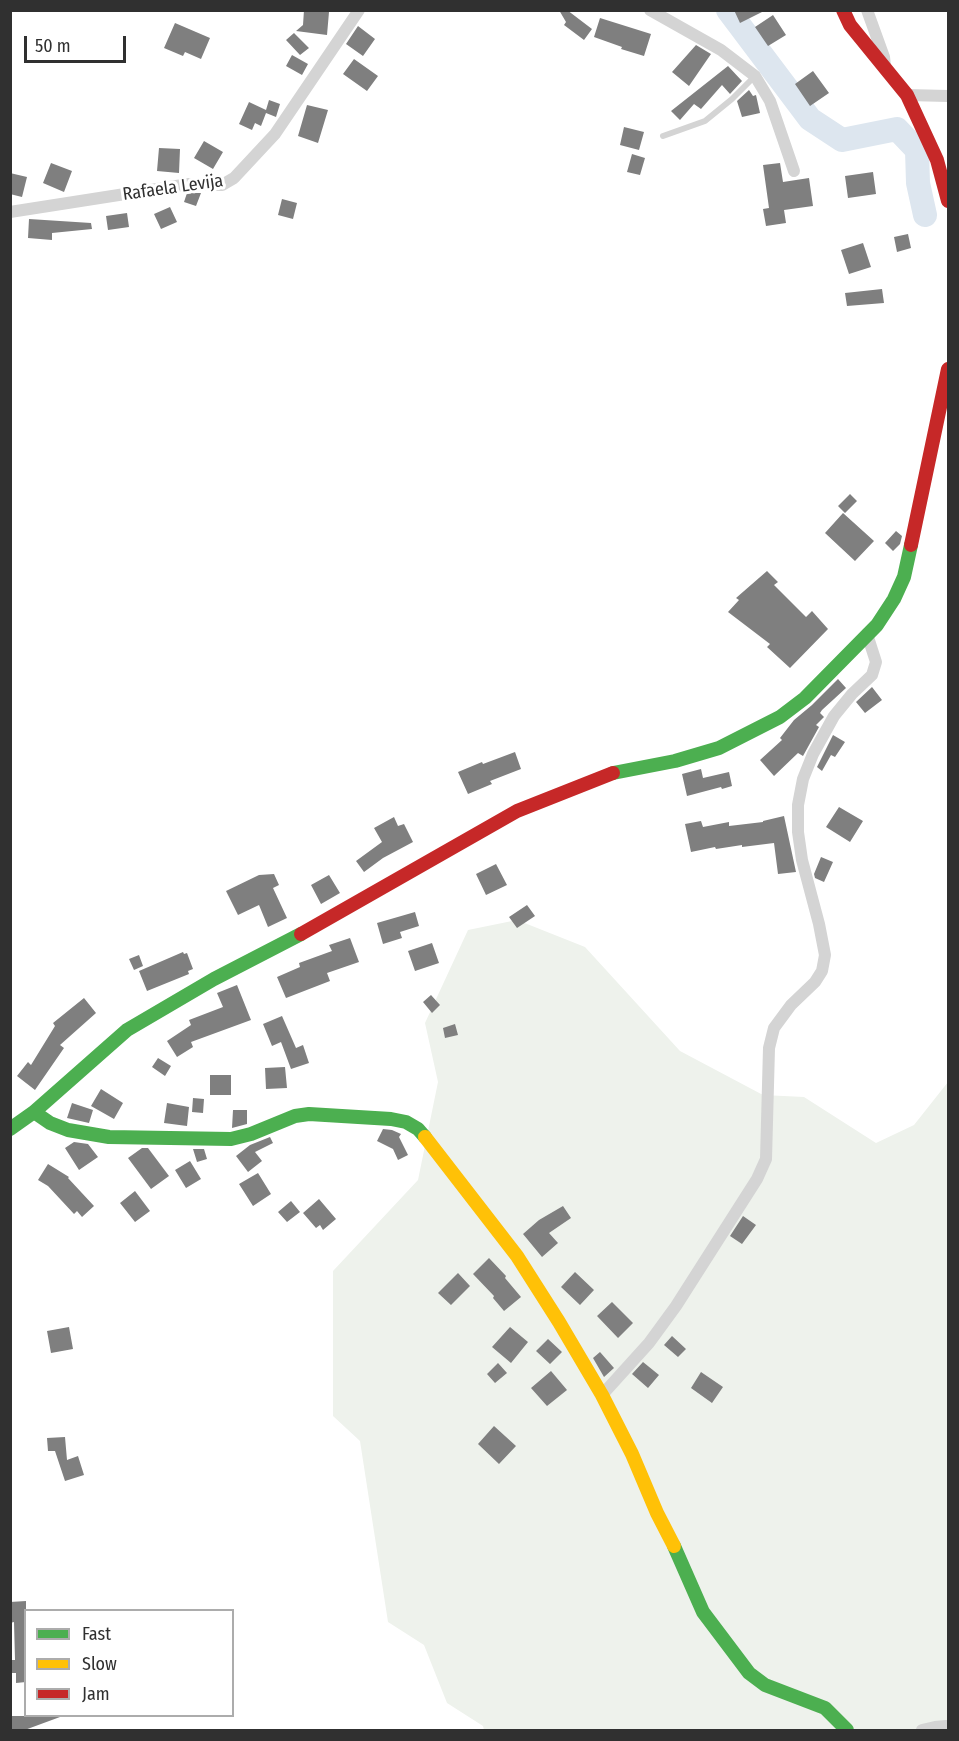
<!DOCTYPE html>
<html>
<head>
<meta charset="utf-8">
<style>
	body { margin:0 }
	#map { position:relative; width:959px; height:1741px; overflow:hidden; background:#fff; font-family:"Fira Sans Condensed",sans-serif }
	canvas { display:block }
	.frame { position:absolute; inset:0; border:12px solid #303030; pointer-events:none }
	.legend { position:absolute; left:24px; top:1609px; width:210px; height:108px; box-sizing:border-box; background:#fff; border:2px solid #acacac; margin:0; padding:8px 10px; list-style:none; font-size:18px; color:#303030 }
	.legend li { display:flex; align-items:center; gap:12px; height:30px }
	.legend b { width:30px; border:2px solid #acacac }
	.scale { position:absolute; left:24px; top:36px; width:102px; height:27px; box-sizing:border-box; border:3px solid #303030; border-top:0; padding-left:8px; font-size:18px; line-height:21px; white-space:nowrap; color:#303030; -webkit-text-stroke:4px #fff; paint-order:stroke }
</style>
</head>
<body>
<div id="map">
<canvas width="959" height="1741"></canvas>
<div class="frame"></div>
<ul class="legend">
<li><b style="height:8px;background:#4caf50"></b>Fast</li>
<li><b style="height:8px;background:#ffc107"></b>Slow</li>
<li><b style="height:8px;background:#c62828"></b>Jam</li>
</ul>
<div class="scale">50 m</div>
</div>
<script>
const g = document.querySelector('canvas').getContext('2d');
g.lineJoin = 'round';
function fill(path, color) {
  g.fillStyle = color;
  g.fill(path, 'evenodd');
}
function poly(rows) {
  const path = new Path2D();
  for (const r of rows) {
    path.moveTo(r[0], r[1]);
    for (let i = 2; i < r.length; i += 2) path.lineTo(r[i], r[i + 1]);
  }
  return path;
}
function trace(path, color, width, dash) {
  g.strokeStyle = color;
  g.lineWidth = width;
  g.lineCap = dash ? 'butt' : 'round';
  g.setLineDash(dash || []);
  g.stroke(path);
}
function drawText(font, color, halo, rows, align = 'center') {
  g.font = font + ' "Fira Sans Condensed",sans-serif';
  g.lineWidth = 6;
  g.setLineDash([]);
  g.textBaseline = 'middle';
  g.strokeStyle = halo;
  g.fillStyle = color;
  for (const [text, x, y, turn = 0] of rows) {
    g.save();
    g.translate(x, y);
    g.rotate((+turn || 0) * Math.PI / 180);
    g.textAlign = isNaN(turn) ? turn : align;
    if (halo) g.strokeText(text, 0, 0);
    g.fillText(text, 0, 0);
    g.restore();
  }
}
fill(poly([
	[517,920,585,947,680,1051,763,1095,804,1097,876,1143,914,1125,948,1082,948,1730,484,1730,483,1726,447,1703,424,1645,388,1622,360,1441,333,1416,333,1271,418,1180,438,1082,425,1023,468,930]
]), '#eef2ec');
trace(poly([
	[728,10,810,119,842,140,897,129,917,150,918,183,925,215]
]), '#dde6ef', 24);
fill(poly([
	[304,10,329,12,327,35,296,31,303,25],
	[559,10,567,10,592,29,584,40,564,25,566,22],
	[734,10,766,10,740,23],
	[773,15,786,35,768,46,755,27],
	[600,18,651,34,644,56,621,49,622,47,594,37],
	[175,23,210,38,201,59,185,52,183,56,164,48],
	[358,26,375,39,363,56,346,44],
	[294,33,309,48,300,55,286,40],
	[696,45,711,54,689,86,672,72],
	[292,55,308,64,302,75,286,66],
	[354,59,378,76,367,91,343,74],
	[728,66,742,81,730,94,722,85,701,109,694,104,680,120,671,111],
	[813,71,829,93,810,106,795,84],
	[749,90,753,96,756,95,760,113,742,117,737,101],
	[269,100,280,104,276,117,266,113,261,126,255,123,252,130,239,124,249,102,266,110],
	[307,105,328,110,318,143,298,136],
	[624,127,644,132,639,150,620,145],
	[204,141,223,152,213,169,194,158],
	[159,148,180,149,179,173,157,171],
	[632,154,645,158,640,175,627,172],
	[51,163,72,171,64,192,43,183],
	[780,163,783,182,809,178,813,206,784,210,786,223,766,226,763,209,769,208,763,165],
	[873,172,876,194,848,198,845,176],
	[10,173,27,177,22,197,10,194],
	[187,193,201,193,196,206,184,202],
	[282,199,297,203,293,219,278,215],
	[170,207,177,222,161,229,154,214],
	[127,213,129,227,108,230,106,216],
	[29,219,91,223,92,229,52,233,52,240,28,238],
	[908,234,911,248,897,252,894,237],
	[863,243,871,267,849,274,841,250],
	[882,289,884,303,847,306,845,293],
	[850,494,857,501,845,513,838,506],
	[843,513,874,541,855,561,825,533],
	[896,531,902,536,900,544,893,551,885,543],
	[767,571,778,582,774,585,806,617,812,611,828,629,790,668,767,647,770,644,728,612,739,600,736,598],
	[838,679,846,688,822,710,820,713,824,717,816,725,819,727,803,756,798,753,774,776,760,760,782,740,780,738,794,720,812,705],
	[872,687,882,700,865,713,856,702],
	[833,735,845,742,835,757,831,755,822,771,817,767],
	[515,752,521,769,490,781,492,784,468,794,458,772,482,762,483,764],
	[701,769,703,778,729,772,732,786,722,789,721,787,687,796,682,774],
	[839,807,863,821,850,842,826,827],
	[784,816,796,872,778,874,774,843,742,847,742,845,716,849,715,847,691,852,685,824,701,821,703,827,729,822,729,826,763,822,763,821],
	[394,817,398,826,404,824,413,842,383,858,364,872,356,861,382,842,374,828],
	[821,857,833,862,824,882,815,878,814,874],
	[496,864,507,885,486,895,476,874],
	[274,874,279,885,273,888,287,918,268,927,259,905,238,915,226,891,259,875],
	[329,875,340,893,321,904,311,885],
	[527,905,535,916,517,928,509,917],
	[415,912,419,926,400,932,402,938,383,944,377,923],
	[350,938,359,962,327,973,330,981,286,998,277,977,300,967,299,963,332,951,329,945],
	[432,943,439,963,415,971,408,951],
	[183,952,184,954,187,953,193,969,188,971,189,974,147,991,139,971],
	[139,955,143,966,134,970,129,959],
	[237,985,251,1020,191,1042,193,1047,177,1057,167,1041,191,1025,189,1020,223,1007,217,993],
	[431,995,440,1005,432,1013,423,1002],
	[84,998,96,1013,60,1045,64,1048,35,1090,17,1076,28,1062,31,1065,55,1026,53,1023],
	[282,1016,296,1048,303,1045,309,1063,291,1069,281,1042,272,1046,263,1024],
	[455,1024,458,1035,445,1038,443,1028],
	[158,1058,171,1066,165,1076,152,1067],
	[285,1067,287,1088,266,1089,265,1068],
	[210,1075,231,1075,231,1095,210,1095],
	[101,1089,123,1103,114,1119,91,1106],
	[193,1098,204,1099,203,1113,192,1112],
	[72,1103,93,1110,89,1123,67,1118],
	[167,1103,189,1107,187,1126,164,1123],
	[233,1110,247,1110,247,1124,232,1128],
	[383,1129,392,1130,401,1134,399,1137,408,1155,398,1160,393,1149,377,1141],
	[270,1137,273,1143,255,1152,262,1161,248,1172,236,1156,250,1145],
	[74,1142,88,1144,98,1157,79,1170,65,1148],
	[142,1148,148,1148,169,1176,151,1189,128,1158],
	[193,1149,204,1149,207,1159,197,1162],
	[190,1161,201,1179,186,1188,175,1170],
	[48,1164,69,1177,68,1178,94,1206,82,1217,77,1211,74,1214,48,1186,38,1180],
	[258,1173,271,1194,253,1206,239,1184],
	[135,1191,150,1211,135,1222,120,1203],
	[319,1199,336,1219,323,1230,320,1225,316,1228,303,1213],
	[291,1201,300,1212,287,1222,278,1212],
	[563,1206,571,1218,549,1233,558,1243,542,1257,523,1234,539,1220],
	[743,1216,756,1225,742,1244,730,1236],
	[489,1258,506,1276,505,1278,521,1297,504,1311,493,1298,494,1296,473,1274],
	[575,1272,594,1290,580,1305,561,1287],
	[458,1273,470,1286,451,1305,438,1293],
	[612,1302,633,1323,618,1338,597,1316],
	[69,1327,73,1349,51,1353,47,1331],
	[510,1327,528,1342,511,1363,492,1347],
	[672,1336,686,1349,678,1357,664,1345],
	[548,1339,562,1352,550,1364,536,1351],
	[600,1352,614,1368,604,1377,593,1358],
	[643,1362,659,1375,648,1388,632,1374],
	[498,1363,507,1373,495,1383,487,1374],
	[551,1371,567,1390,547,1406,531,1388],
	[701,1372,723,1387,712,1403,691,1388],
	[494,1426,516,1446,499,1464,478,1444],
	[65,1437,67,1460,78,1456,84,1475,65,1481,55,1451,48,1451,47,1438],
	[26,1601,26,1682,16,1683,16,1673,10,1673,10,1660,15,1660,14,1622,10,1623,10,1602],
	[10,1716,60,1716,60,1717,22,1731,10,1731]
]), '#7f7f7f');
trace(poly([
	[663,136,705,121,732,99,755,76]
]), '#d4d4d4', 6);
trace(poly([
	[650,10,721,50,755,76,770,101,794,171],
	[867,10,884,57,885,66],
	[907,95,948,96],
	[10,212,189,184,222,185,234,178,275,134,359,10],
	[602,1395,649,1343,676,1306,757,1179,766,1159,769,1048,774,1028,791,1005,815,982,822,971,825,955,819,924,802,860,798,832,798,805,803,779,813,754,834,716,852,694,872,675,876,662,867,634],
	[922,1730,935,1727,946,1726,948,1730]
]), '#d4d4d4', 12);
trace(poly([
	[613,773,675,761,719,748,780,717,805,698,877,625,894,599,904,577,911,545],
	[34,1112,50,1123,68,1130,109,1137,231,1139,251,1134,295,1116,309,1114,391,1119,406,1122,418,1129,425,1137],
	[10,1129,34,1112,127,1030,214,979,301,934],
	[674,1546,703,1612,749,1673,765,1685,825,1708,847,1730]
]), '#4caf50', 14);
trace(poly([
	[425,1137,517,1256,559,1322,602,1395,632,1454,657,1513,674,1546]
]), '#ffc107', 14);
trace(poly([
	[843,10,850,25,907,95,937,160,948,201],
	[911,545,948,369],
	[301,934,517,811,613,773]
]), '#c62828', 14);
drawText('18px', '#303030', '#fff', [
	["Rafaela Levija",173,188,-8]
]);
</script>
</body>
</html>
